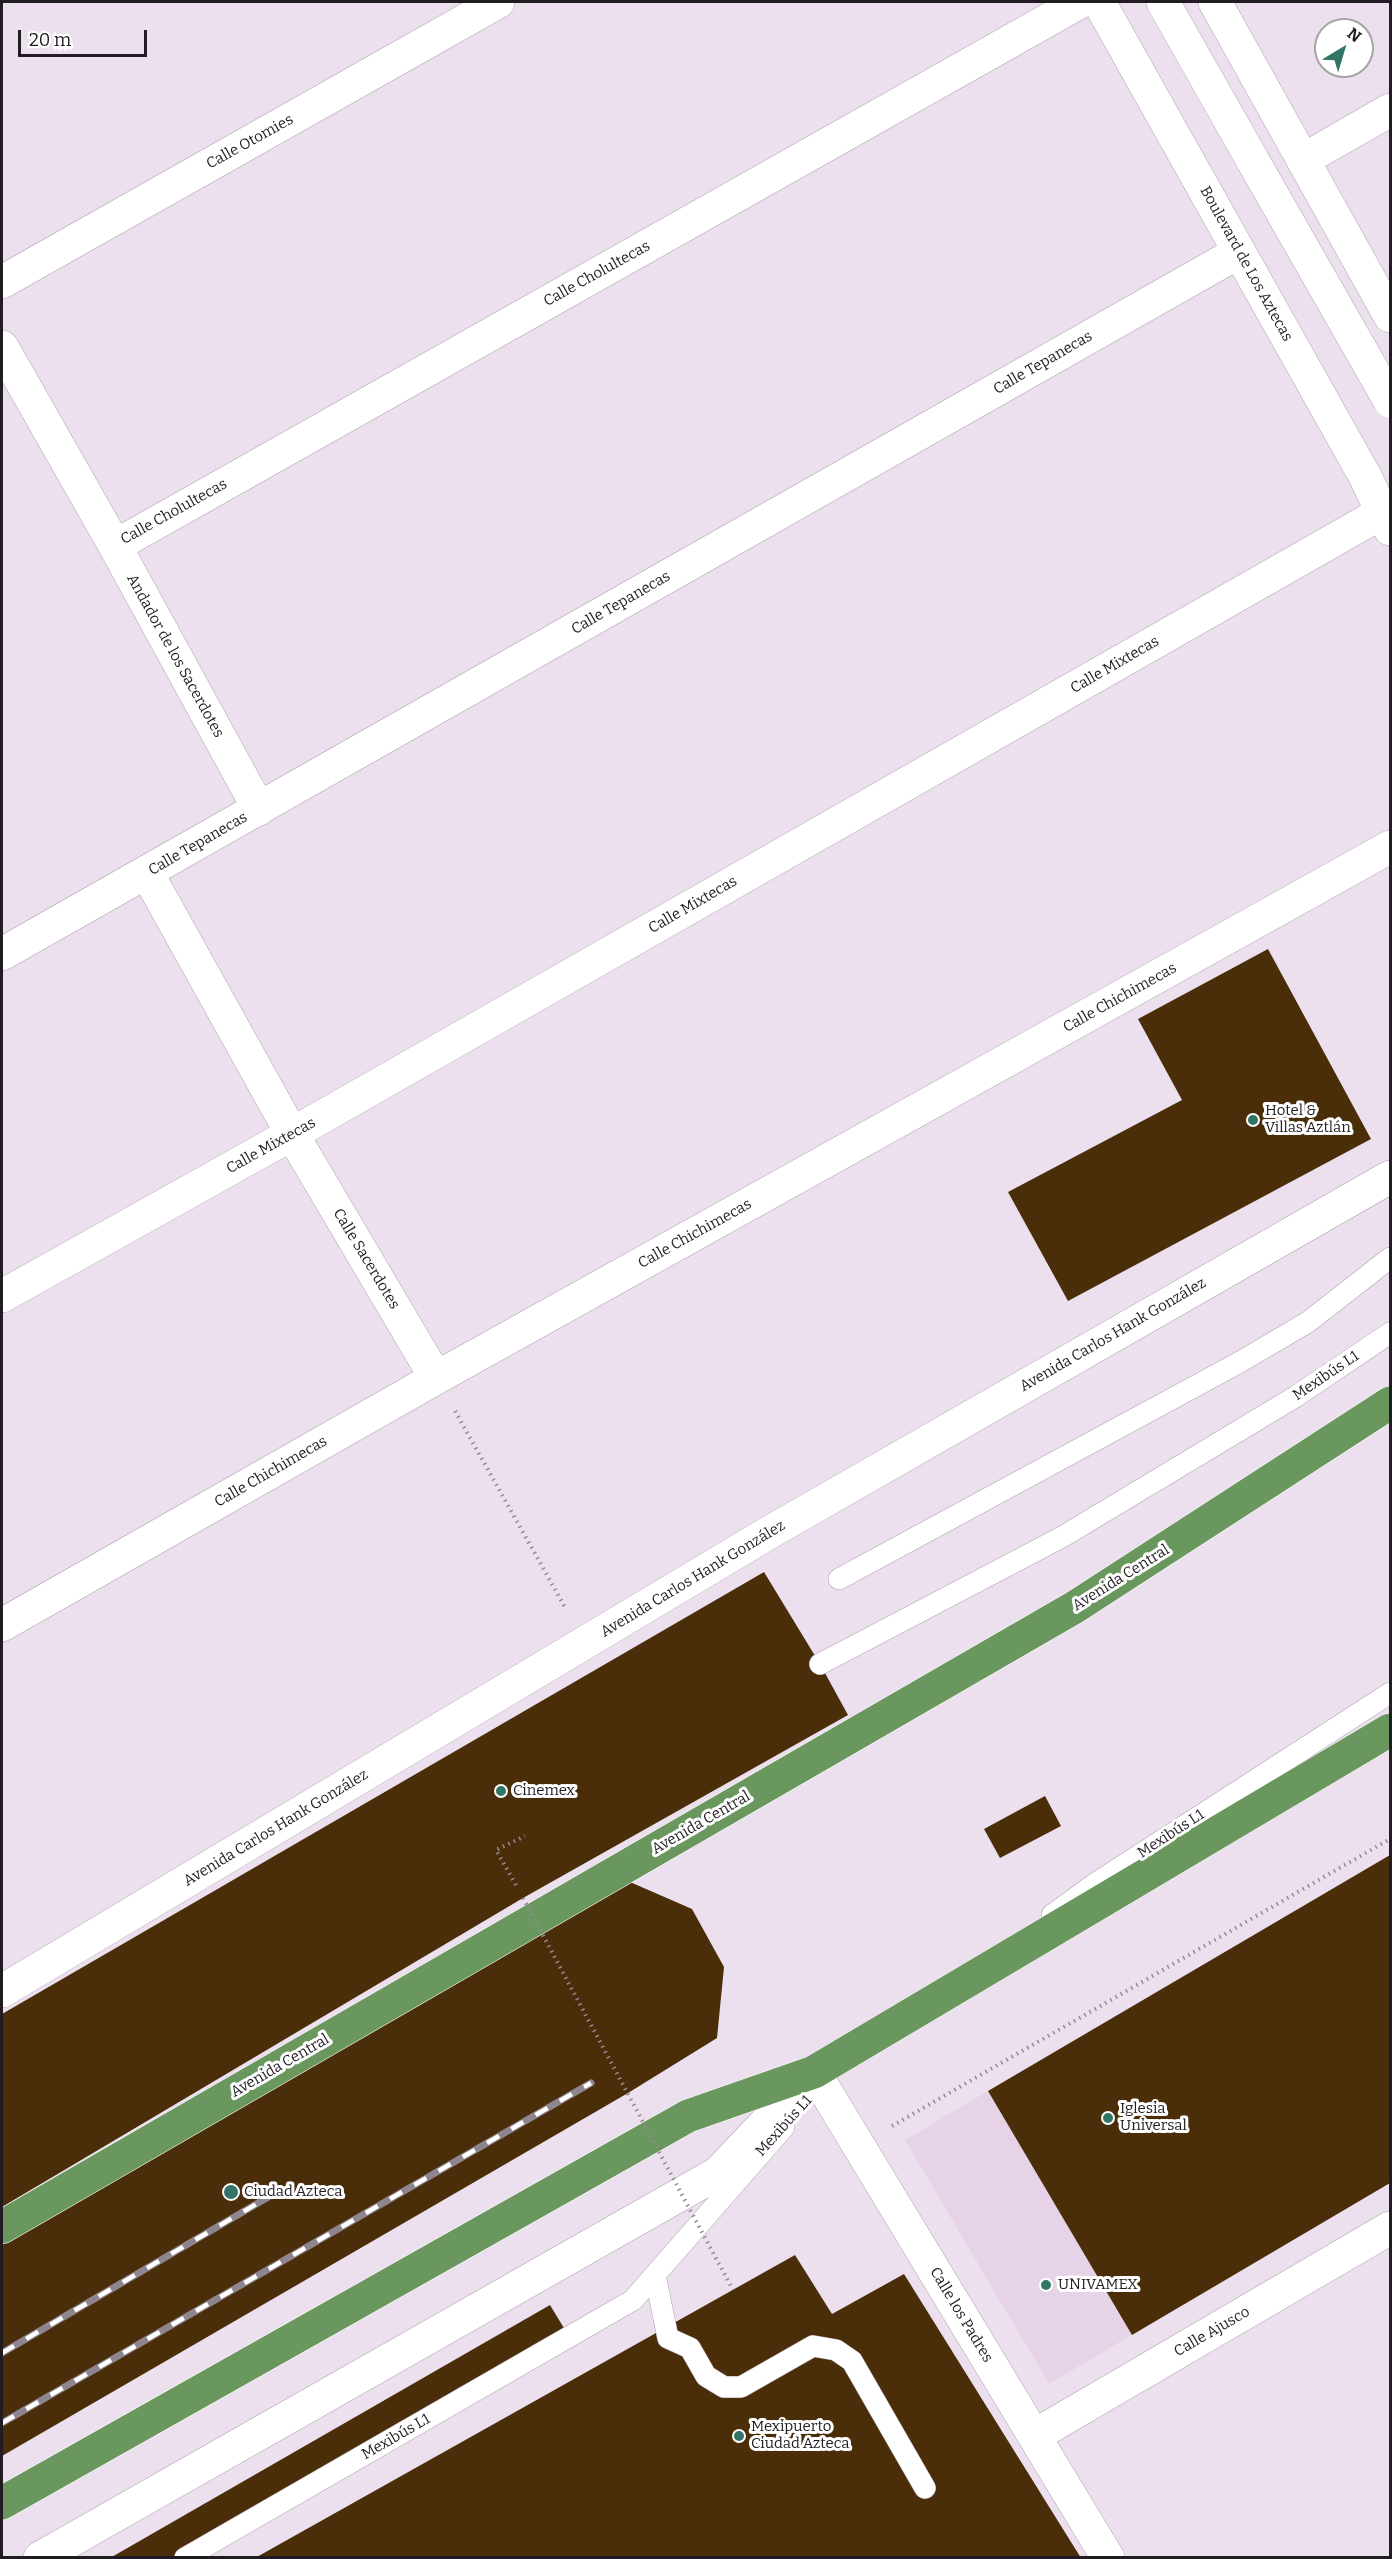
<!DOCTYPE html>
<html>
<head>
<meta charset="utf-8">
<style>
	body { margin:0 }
	#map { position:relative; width:1392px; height:2559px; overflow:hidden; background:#ede0ee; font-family:Bitter,serif }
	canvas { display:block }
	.frame { position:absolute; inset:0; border:3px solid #211c21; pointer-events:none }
	.north { position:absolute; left:1314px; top:18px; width:60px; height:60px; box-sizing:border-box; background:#fff; border:2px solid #a6a4a6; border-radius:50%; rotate:38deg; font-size:16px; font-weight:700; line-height:24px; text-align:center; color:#211c21 }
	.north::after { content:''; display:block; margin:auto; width:21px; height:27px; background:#317567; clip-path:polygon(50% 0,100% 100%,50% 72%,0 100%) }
	.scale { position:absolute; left:18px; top:30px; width:129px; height:27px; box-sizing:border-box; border:3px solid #211c21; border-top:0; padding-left:8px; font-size:18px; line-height:21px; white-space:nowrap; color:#211c21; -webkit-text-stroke:4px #fff; paint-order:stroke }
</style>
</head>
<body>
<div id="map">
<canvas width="1392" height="2559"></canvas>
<div class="frame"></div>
<div class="north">N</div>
<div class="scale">20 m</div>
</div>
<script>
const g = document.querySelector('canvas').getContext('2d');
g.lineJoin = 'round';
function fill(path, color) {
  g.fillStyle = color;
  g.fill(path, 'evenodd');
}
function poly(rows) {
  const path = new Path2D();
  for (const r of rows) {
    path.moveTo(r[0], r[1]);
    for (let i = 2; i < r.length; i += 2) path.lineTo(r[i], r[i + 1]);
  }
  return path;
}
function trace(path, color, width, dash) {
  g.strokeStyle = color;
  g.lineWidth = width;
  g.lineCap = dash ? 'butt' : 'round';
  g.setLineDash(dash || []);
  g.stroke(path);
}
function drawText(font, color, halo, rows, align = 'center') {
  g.font = font + ' Bitter,serif';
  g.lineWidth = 6;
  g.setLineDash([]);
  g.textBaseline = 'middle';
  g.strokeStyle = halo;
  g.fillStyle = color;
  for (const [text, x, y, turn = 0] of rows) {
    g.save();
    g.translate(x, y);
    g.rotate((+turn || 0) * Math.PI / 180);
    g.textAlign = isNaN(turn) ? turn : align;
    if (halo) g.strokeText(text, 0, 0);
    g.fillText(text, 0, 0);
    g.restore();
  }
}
fill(poly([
	[988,2091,1132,2335,1049,2384,905,2140]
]), '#e6d3e7');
fill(poly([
	[1268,949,1371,1139,1068,1301,1008,1192,1182,1100,1138,1019],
	[764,1572,820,1664,848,1715,523,1898,2,2207,2,2014],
	[1045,1796,1061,1826,1000,1858,984,1829],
	[1390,1855,1390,2183,1132,2335,988,2091],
	[630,1882,692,1909,724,1967,717,2038,628,2093,2,2456,2,2245],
	[795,2255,832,2314,904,2274,1081,2558,255,2558],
	[550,2305,570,2338,185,2558,110,2558]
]), '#4a2e09');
const lane = poly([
	[839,1579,1240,1362,1308,1322,1390,1258],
	[820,1664,1062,1537,1295,1397,1390,1333],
	[1052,1915,1096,1883,1390,1693],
	[655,2275,668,2338,690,2348,706,2376,724,2387,741,2387,813,2346,836,2350,852,2361,925,2488],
	[185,2558,633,2300,784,2127]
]);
const street = poly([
	[1303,160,1390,110],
	[2,282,498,2],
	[2,347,115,546,259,809],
	[115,546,1080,2],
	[147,873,292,1134,436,1378],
	[2,954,1239,252],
	[2,1296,292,1134,1383,512],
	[2,1625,436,1378,1390,847],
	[814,2072,1108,2558],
	[1034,2436,1390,2228]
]);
const secondary = poly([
	[1099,2,1366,478,1390,529],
	[1163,2,1253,161],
	[1215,2,1390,316],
	[2,1991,770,1532,1390,1177],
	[40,2558,718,2173,814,2072]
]);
const highway = poly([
	[2,2227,1075,1607,1390,1403],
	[2,2503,688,2116,814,2072,1390,1730]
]);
trace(lane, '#aea2af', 22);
trace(street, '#aea2af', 34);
trace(secondary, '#aea2af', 34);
trace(highway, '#fff', 34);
trace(poly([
	[455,1411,566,1609],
	[516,1885,496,1850,525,1836],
	[892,2126,1390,1839]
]), '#938a94', 4, [1.5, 4.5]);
trace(lane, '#fff', 21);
trace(street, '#fff', 33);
trace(secondary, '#fff', 33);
trace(highway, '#69975d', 33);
const rail = poly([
	[2,2353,270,2196],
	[2,2423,591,2083]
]);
trace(rail, '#8e858f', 7);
trace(rail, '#fff', 4.5, [14]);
const secondaryBridge = poly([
	[1253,161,1390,401]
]);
trace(secondaryBridge, '#aea2af', 34, []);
trace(poly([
	[523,1898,733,2290]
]), '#938a94', 4, [1.5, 4.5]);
trace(secondaryBridge, '#fff', 33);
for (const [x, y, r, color] of [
	[1253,1120,6,"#317567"],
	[501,1791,6,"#317567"],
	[1108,2118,6,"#317567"],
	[231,2192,8,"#317567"],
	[1046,2285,6,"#317567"],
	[739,2436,6,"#317567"]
]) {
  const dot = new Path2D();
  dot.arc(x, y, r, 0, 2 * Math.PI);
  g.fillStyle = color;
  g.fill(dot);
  trace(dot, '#fff', 2);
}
drawText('15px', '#211c21', '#fff', [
	["Calle Otomies",250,142,-29],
	["Boulevard de Los Aztecas",1246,264,61],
	["Calle Cholultecas",597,274,-29],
	["Calle Tepanecas",1043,363,-30],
	["Calle Cholultecas",174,512,-29],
	["Calle Tepanecas",621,603,-30],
	["Andador de los Sacerdotes",175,656,61],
	["Calle Mixtecas",1115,665,-30],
	["Calle Tepanecas",198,844,-30],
	["Calle Mixtecas",693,905,-30],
	["Calle Chichimecas",1120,998,-29],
	["Calle Mixtecas",271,1146,-29],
	["Calle Chichimecas",695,1234,-29],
	["Calle Sacerdotes",366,1259,59],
	["Avenida Carlos Hank González",1113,1335,-30],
	["Mexibús L1",1326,1376,-34],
	["Calle Chichimecas",271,1472,-30],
	["Avenida Central",1121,1578,-32],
	["Avenida Carlos Hank González",693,1579,-31],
	["Avenida Central",701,1823,-30],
	["Avenida Carlos Hank González",276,1828,-31],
	["Mexibús L1",1171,1834,-33],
	["Avenida Central",280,2066,-30],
	["Mexibús L1",784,2126,-48],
	["Calle los Padres",961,2315,59],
	["Calle Ajusco",1212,2332,-30],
	["Mexibús L1",396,2437,-30]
]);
drawText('15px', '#211c21', '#fff', [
	["Hotel &",1265,1111],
	["Villas Aztlán",1265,1128],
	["Cinemex",513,1791],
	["Iglesia",1120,2109],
	["Universal",1120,2126],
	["Ciudad Azteca",244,2192],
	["UNIVAMEX",1058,2285],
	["Mexipuerto",751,2427],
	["Ciudad Azteca",751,2444]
], 'left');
</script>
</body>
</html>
